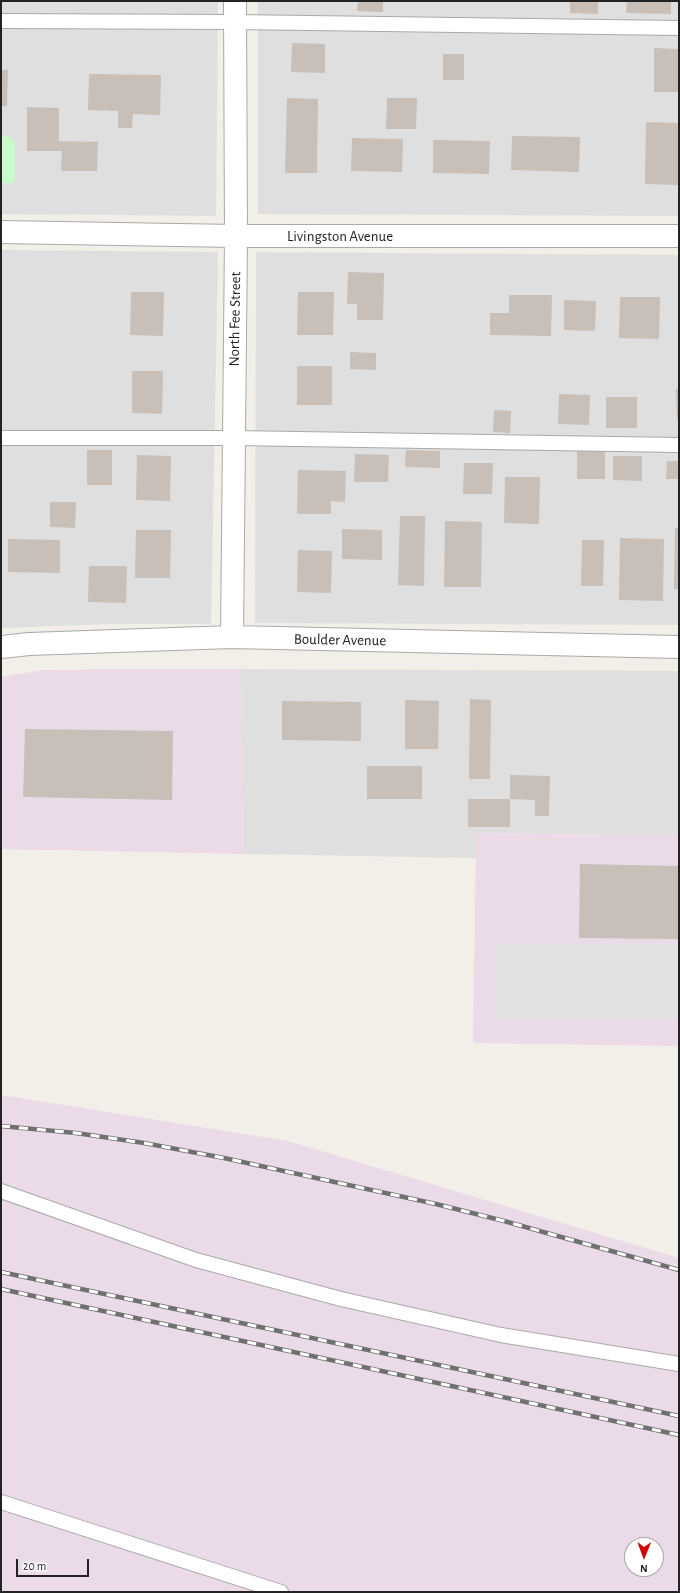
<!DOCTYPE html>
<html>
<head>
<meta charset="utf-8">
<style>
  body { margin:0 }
  #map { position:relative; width:680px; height:1593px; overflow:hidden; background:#f2efe9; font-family:"Alegreya Sans",sans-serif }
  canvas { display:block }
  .frame { position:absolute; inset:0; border:2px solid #222; pointer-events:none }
  .north { position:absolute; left:624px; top:1537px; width:40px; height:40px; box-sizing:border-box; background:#fff; border:1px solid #a7a7a7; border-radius:50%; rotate:181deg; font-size:11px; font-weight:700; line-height:16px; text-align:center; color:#222 }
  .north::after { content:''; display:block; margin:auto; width:14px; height:18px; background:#d40000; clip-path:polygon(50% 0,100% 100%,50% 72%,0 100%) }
  .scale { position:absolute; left:16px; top:1559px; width:73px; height:18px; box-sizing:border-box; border:2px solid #222; border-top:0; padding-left:5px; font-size:12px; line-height:14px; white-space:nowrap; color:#222; -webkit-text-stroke:3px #fff; paint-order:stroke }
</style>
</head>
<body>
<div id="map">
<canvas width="680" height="1593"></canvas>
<div class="frame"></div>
<div class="north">N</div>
<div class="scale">20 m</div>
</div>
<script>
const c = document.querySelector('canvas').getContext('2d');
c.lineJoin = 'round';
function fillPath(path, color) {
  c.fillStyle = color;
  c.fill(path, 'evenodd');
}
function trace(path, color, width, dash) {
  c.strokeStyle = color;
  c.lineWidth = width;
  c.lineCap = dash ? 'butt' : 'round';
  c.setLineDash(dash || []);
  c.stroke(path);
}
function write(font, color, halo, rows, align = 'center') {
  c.font = font + ' "Alegreya Sans",sans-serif';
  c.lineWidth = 3;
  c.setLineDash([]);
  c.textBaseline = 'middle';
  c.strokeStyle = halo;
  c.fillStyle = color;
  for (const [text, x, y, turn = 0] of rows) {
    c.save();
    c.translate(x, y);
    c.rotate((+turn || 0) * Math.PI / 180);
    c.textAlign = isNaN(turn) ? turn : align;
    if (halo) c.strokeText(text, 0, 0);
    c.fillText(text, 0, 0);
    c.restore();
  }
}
fillPath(new Path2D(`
  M 1,1 L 218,1 L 216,216 L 1,214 Z
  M 258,1 L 679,1 L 679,216 L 258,214 Z
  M 1,250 L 218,252 L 211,624 L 109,624 L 1,628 Z
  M 256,252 L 679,255 L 679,625 L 255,623 Z
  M 241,669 L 679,671 L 679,836 L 477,833 L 476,858 L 244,854 Z`), '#e0dfdf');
fillPath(new Path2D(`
  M 117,669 L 241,669 L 244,854 L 1,849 L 1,677 L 43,670 Z
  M 476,833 L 679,836 L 679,1046 L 473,1043 Z
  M 1,1095 L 288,1141 L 679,1258 L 679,1592 L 1,1592 ZM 632,1545 L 656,1545 L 656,1569 L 632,1569 Z`), '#ebdbe8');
fillPath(new Path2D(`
  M 1,136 L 9,136 L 15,142 L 15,183 L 1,183 Z`), '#c8facc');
fillPath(new Path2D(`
  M 497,944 L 679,944 L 679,1020 L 497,1020 Z`), '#e2e2e2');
fillPath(new Path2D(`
  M 358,1 L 383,1 L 383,12 L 357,11 Z
  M 570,1 L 598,1 L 598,14 L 570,13 Z
  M 627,1 L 671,1 L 671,14 L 626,13 Z
  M 292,43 L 325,44 L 325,73 L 291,72 Z
  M 654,48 L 679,49 L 679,92 L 654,92 Z
  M 443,54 L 464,54 L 464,80 L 443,80 Z
  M 1,70 L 8,70 L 7,106 L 1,106 Z
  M 89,74 L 161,75 L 160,115 L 133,114 L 132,128 L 118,128 L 118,111 L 88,110 Z
  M 287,98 L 318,99 L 317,173 L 285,173 Z
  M 387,98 L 417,98 L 416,129 L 386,129 Z
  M 27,107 L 59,108 L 59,141 L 98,142 L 97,171 L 61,171 L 62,151 L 27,151 Z
  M 646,122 L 679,123 L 678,185 L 645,184 Z
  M 512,136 L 580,137 L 579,172 L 511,170 Z
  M 352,138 L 403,139 L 402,172 L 351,171 Z
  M 433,140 L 490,141 L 489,174 L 433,173 Z
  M 348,272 L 384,273 L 383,320 L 357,320 L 357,304 L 347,304 Z
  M 131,292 L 164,292 L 163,336 L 130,335 Z
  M 298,292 L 334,292 L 333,335 L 297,335 Z
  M 509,295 L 552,295 L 551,336 L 490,335 L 490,313 L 509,313 Z
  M 620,297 L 660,297 L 659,339 L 619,338 Z
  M 564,300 L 596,301 L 595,331 L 564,330 Z
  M 350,352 L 376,353 L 376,370 L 350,369 Z
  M 297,366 L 332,366 L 332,405 L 297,405 Z
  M 132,371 L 163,371 L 162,414 L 132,413 Z
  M 676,389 L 679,389 L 679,420 L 677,420 Z
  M 559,394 L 590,395 L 589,425 L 558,424 Z
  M 606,397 L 637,397 L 637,428 L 606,428 Z
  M 494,410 L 511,411 L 510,433 L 493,432 Z
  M 577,448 L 605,448 L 605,479 L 577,479 Z
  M 87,450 L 112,450 L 112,485 L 87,485 Z
  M 406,450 L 440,451 L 440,468 L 405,467 Z
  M 355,454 L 389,455 L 388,482 L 354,482 Z
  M 137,455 L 171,456 L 170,501 L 136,500 Z
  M 613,456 L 642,456 L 642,481 L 613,480 Z
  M 667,461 L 679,461 L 679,479 L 666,479 Z
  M 464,463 L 493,463 L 492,494 L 463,494 Z
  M 298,470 L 346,471 L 345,502 L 331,501 L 331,514 L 297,514 Z
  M 505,477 L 540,477 L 539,524 L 504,523 Z
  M 50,502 L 76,502 L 75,528 L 50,527 Z
  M 400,516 L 425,516 L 424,586 L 398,585 Z
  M 445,521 L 482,522 L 481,587 L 444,587 Z
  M 675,528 L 679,528 L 679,589 L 674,589 Z
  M 342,529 L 382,530 L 382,560 L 342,559 Z
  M 136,530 L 171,530 L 170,578 L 135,578 Z
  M 620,538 L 664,539 L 663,601 L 619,600 Z
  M 8,539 L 60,540 L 60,573 L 8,572 Z
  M 582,540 L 604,540 L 603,586 L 581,586 Z
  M 298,550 L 332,551 L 331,593 L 297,592 Z
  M 89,566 L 127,566 L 126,603 L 88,602 Z
  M 470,699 L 491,700 L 490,779 L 469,779 Z
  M 405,700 L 439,701 L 438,749 L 405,749 Z
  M 282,701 L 361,702 L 361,741 L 282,740 Z
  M 25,729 L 173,731 L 172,800 L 23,797 Z
  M 367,766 L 422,766 L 422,799 L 367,799 Z
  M 510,775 L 550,776 L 549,816 L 535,816 L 535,800 L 510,799 Z
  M 468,799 L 510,799 L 510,827 L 468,827 Z
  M 580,864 L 679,866 L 679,939 L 579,938 Z`), '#c7bfb8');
const service = new Path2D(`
  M 1,21 L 235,22 L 679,28
  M 1,438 L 234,438 L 679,445
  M 1,1191 L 196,1260 L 341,1299 L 501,1335 L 679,1364
  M 1,1502 L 281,1592`);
const minor = new Path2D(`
  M 1,232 L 236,236 L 679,236
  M 232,637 L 236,236 L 235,1
  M 1,647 L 29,644 L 232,637 L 679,647`);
trace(service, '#a9a9a9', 16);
trace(minor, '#a9a9a9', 24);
trace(service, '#fff', 14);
trace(minor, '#fff', 22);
const rail = new Path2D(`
  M 1,1126 L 76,1133 L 144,1143 L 224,1158 L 436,1204 L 504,1221 L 679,1270
  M 1,1272 L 679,1416
  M 1,1289 L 679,1435`);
trace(rail, '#707070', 4.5);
trace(rail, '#fff', 3, [9]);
write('15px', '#222', '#fff', [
  ["Livingston Avenue",340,236],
  ["North Fee Street",235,319,-89],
  ["Boulder Avenue",340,640,1]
]);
</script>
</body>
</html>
